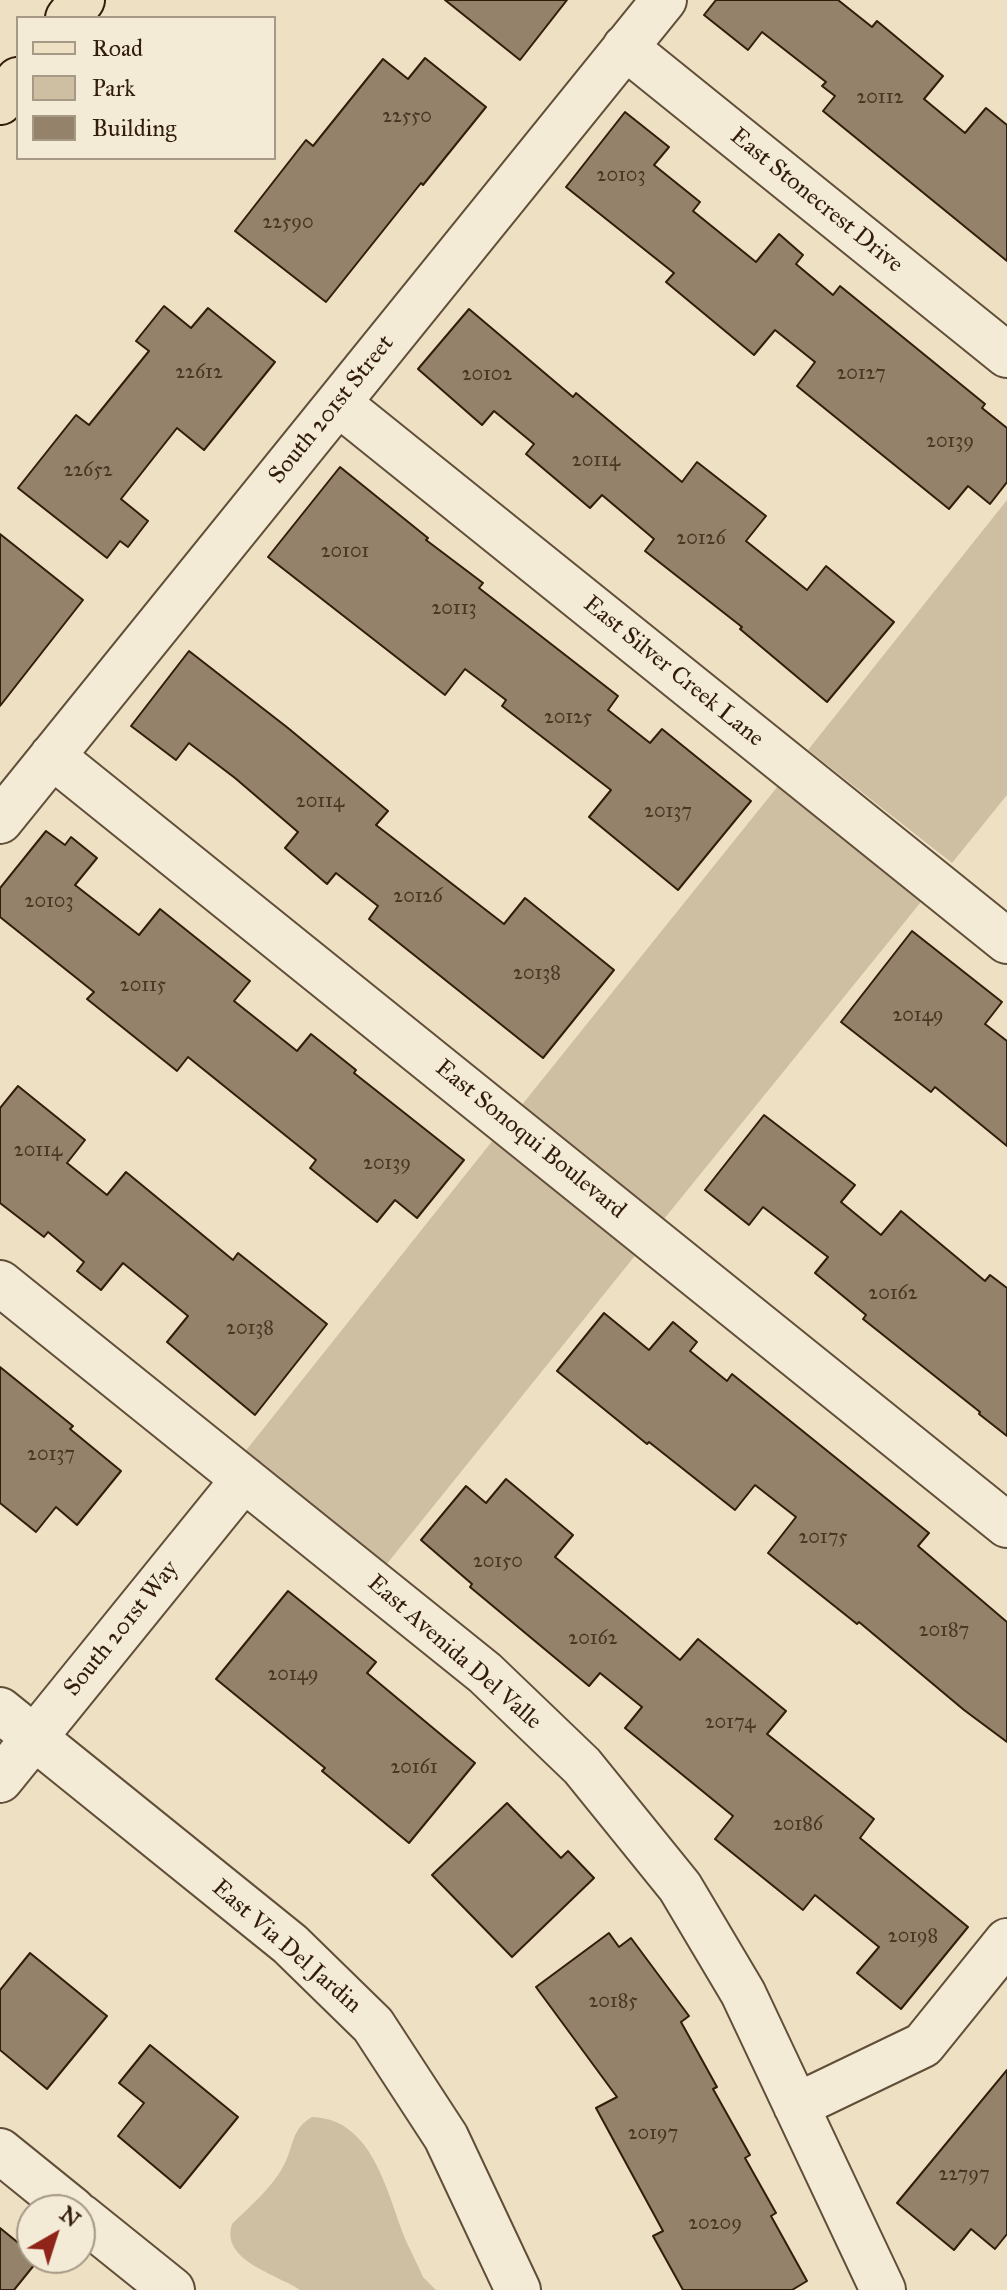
<!DOCTYPE html>
<html>
<head>
<meta charset="utf-8">
<style>
  body { margin:0 }
  #map { position:relative; width:1007px; height:2290px; overflow:hidden; background:#eee0c2; font-family:"IM FELL Great Primer",serif }
  canvas { display:block }
  .legend { position:absolute; left:16px; top:16px; width:260px; height:144px; box-sizing:border-box; background:#f4ebd7; border:2px solid #a69985; margin:0; padding:10px 14px; list-style:none; font-size:24px; color:#321d0b }
  .legend li { display:flex; align-items:center; gap:16px; height:40px }
  .legend b { width:40px; border:2px solid #a69985 }
  .north { position:absolute; left:16px; top:2194px; width:80px; height:80px; box-sizing:border-box; background:#f4ebd7; border:2px solid #a69985; border-radius:50%; rotate:39deg; font-size:22px; font-weight:700; line-height:32px; text-align:center; color:#321d0b }
  .north::after { content:''; display:block; margin:auto; width:28px; height:36px; background:#8f2418; clip-path:polygon(50% 0,100% 100%,50% 72%,0 100%) }
</style>
</head>
<body>
<div id="map">
<canvas width="1007" height="2290"></canvas>
<ul class="legend">
<li><b style="height:10px;background:#eee0c2"></b>Road</li>
<li><b style="height:22px;background:#cebfa3"></b>Park</li>
<li><b style="height:22px;background:#94826a"></b>Building</li>
</ul>
<div class="north">N</div>
</div>
<script>
const c = document.querySelector('canvas').getContext('2d');
c.lineJoin = 'round';
function fillPath(path, color) {
  c.fillStyle = color;
  c.fill(path, 'evenodd');
}
function trace(path, color, width, dash) {
  c.strokeStyle = color;
  c.lineWidth = width;
  c.lineCap = dash ? 'butt' : 'round';
  c.setLineDash(dash || []);
  c.stroke(path);
}
function write(font, color, halo, rows, align = 'center') {
  c.font = font + ' "IM FELL Great Primer",serif';
  c.lineWidth = 6;
  c.setLineDash([]);
  c.textBaseline = 'middle';
  c.strokeStyle = halo;
  c.fillStyle = color;
  for (const [text, x, y, turn = 0] of rows) {
    c.save();
    c.translate(x, y);
    c.rotate((+turn || 0) * Math.PI / 180);
    c.textAlign = isNaN(turn) ? turn : align;
    if (halo) c.strokeText(text, 0, 0);
    c.fillText(text, 0, 0);
    c.restore();
  }
}
fillPath(new Path2D(`
  M 1007,500 L 1007,795 L 952,863 L 808,750 Z
  M 782,781 L 925,897 L 664,1219 L 521,1106 Z
  M 497,1135 L 638,1252 L 386,1565 L 244,1453 Z
  M 312,2117 C 375,2119 387,2196 407,2243 C 412,2254 418,2265 423,2277 L 436,2290 L 300,2290 C 277,2274 220,2261 232,2224 C 250,2206 272,2188 284,2165 C 294,2146 291,2129 312,2117 Z`), '#cebfa3');
const building = new Path2D(`
  M 445,0 L 567,0 L 520,60 Z
  M 716,0 L 838,0 L 872,27 L 877,21 L 943,76 L 924,99 L 965,133 L 986,108 L 1007,125 L 1007,261 L 823,111 L 835,96 L 822,86 L 826,82 L 762,32 L 748,50 L 704,15 Z
  M 425,58 L 486,107 L 423,185 L 421,183 L 326,302 L 235,231 L 306,140 L 313,146 L 383,59 L 408,79 Z
  M 625,112 L 669,147 L 654,165 L 700,202 L 693,211 L 756,262 L 779,234 L 803,255 L 796,264 L 833,295 L 840,286 L 985,404 L 982,408 L 1007,428 L 1007,482 L 990,504 L 968,486 L 949,509 L 797,386 L 815,362 L 775,330 L 754,355 L 666,282 L 674,273 L 566,187 Z
  M 164,306 L 191,328 L 208,308 L 275,362 L 204,450 L 177,428 L 121,499 L 148,521 L 128,547 L 120,541 L 107,558 L 18,488 L 76,415 L 89,425 L 149,351 L 136,341 Z
  M 469,309 L 573,397 L 576,393 L 682,482 L 697,462 L 766,516 L 746,541 L 807,590 L 826,566 L 894,622 L 827,702 L 740,629 L 742,627 L 645,551 L 654,539 L 602,495 L 590,508 L 526,454 L 534,444 L 494,411 L 482,425 L 418,369 Z
  M 340,467 L 428,538 L 426,540 L 483,583 L 479,588 L 618,696 L 608,710 L 650,743 L 662,729 L 751,801 L 678,890 L 589,817 L 611,790 L 502,706 L 506,700 L 465,669 L 445,695 L 268,557 Z
  M 0,534 L 83,600 L 0,706 Z
  M 189,651 L 288,728 L 388,811 L 376,825 L 504,924 L 525,898 L 614,970 L 543,1058 L 369,919 L 378,906 L 336,873 L 327,884 L 285,848 L 298,832 L 235,778 L 189,743 L 176,760 L 131,726 Z
  M 46,831 L 65,845 L 71,837 L 97,858 L 75,885 L 139,935 L 160,909 L 250,981 L 234,1001 L 297,1051 L 311,1034 L 356,1070 L 354,1073 L 464,1160 L 417,1218 L 395,1200 L 377,1222 L 310,1168 L 316,1160 L 188,1057 L 177,1071 L 87,999 L 94,992 L 0,917 L 0,888 Z
  M 912,931 L 1002,1002 L 985,1024 L 1007,1041 L 1007,1146 L 935,1087 L 931,1092 L 841,1022 Z
  M 18,1086 L 85,1140 L 67,1163 L 107,1195 L 126,1172 L 233,1260 L 238,1253 L 327,1324 L 255,1415 L 167,1342 L 188,1316 L 123,1263 L 101,1290 L 77,1271 L 84,1262 L 48,1232 L 44,1237 L 0,1203 L 0,1108 Z
  M 764,1115 L 855,1185 L 841,1202 L 881,1235 L 901,1211 L 985,1281 L 990,1275 L 1007,1288 L 1007,1436 L 979,1414 L 980,1412 L 863,1319 L 866,1315 L 815,1273 L 828,1257 L 763,1207 L 749,1225 L 705,1190 Z
  M 604,1313 L 649,1350 L 673,1322 L 697,1342 L 690,1351 L 727,1381 L 732,1374 L 929,1533 L 918,1546 L 1007,1622 L 1007,1742 L 964,1710 L 859,1622 L 857,1624 L 768,1553 L 796,1517 L 755,1485 L 735,1510 L 649,1442 L 647,1444 L 557,1371 Z
  M 0,1367 L 73,1426 L 70,1429 L 121,1471 L 77,1525 L 56,1507 L 36,1532 L 0,1503 Z
  M 506,1479 L 573,1535 L 555,1557 L 680,1660 L 698,1639 L 786,1711 L 767,1734 L 874,1819 L 860,1838 L 968,1927 L 901,2009 L 857,1973 L 879,1947 L 815,1895 L 803,1910 L 715,1839 L 733,1816 L 625,1728 L 642,1707 L 600,1673 L 589,1686 L 470,1587 L 472,1584 L 421,1540 L 466,1486 L 486,1503 Z
  M 288,1591 L 376,1662 L 367,1673 L 475,1763 L 409,1843 L 322,1771 L 325,1768 L 216,1679 Z
  M 507,1803 L 561,1858 L 568,1851 L 594,1878 L 512,1957 L 432,1875 Z
  M 609,1933 L 619,1947 L 631,1938 L 689,2016 L 681,2022 L 717,2087 L 713,2089 L 750,2155 L 745,2158 L 776,2213 L 771,2216 L 807,2281 L 792,2290 L 683,2290 L 653,2236 L 663,2231 L 596,2108 L 617,2097 L 536,1987 Z
  M 30,1953 L 107,2016 L 47,2089 L 0,2050 L 0,1990 Z
  M 150,2045 L 238,2117 L 180,2188 L 118,2136 L 144,2103 L 119,2083 Z
  M 1007,2070 L 1007,2234 L 995,2249 L 971,2229 L 954,2250 L 897,2203 Z
  M 0,2228 L 32,2254 L 32,2258 L 39,2259 L 14,2290 L 0,2290 Z`);
fillPath(building, '#94826a');
trace(building, '#321d0b', 2);
const minor = new Path2D(`
  M 625,47 L 1007,355
  M 338,403 L 1007,941
  M 52,756 L 1007,1525
  M 0,821 L 664,0
  M 0,1283 L 485,1673 L 582,1766 L 680,1887 L 743,1993 L 883,2290
  M 0,1710 L 290,1944 L 373,2025 L 446,2137 L 518,2290
  M 0,1780 L 244,1479
  M 796,2106 L 923,2045 L 1007,1941
  M 0,2151 L 73,2210
  M 80,2216 L 172,2290`);
const major = new Path2D(`
  M 68,18 L 82,0
  M 0,102 L 18,80`);
trace(minor, '#614e39', 48);
trace(major, '#321d0b', 48);
trace(minor, '#f4ebd7', 44);
trace(major, '#eee0c2', 44);
write('20px', '#4a3623', null, [
  ["20112",880,98],
  ["22550",407,117],
  ["20103",621,176],
  ["22590",288,223],
  ["22612",199,373],
  ["20127",861,374],
  ["20102",487,375],
  ["20139",950,442],
  ["20114",596,461],
  ["22652",88,471],
  ["20126",701,539],
  ["20101",345,552],
  ["20113",454,609],
  ["20125",568,718],
  ["20114",320,802],
  ["20137",668,812],
  ["20126",418,897],
  ["20103",49,902],
  ["20138",537,974],
  ["20115",143,986],
  ["20149",918,1016],
  ["20114",38,1151],
  ["20139",387,1164],
  ["20162",893,1294],
  ["20138",250,1329],
  ["20137",51,1455],
  ["20175",823,1538],
  ["20150",498,1562],
  ["20187",944,1631],
  ["20162",593,1639],
  ["20149",293,1675],
  ["20174",730,1723],
  ["20161",414,1768],
  ["20186",798,1825],
  ["20198",913,1937],
  ["20185",613,2002],
  ["20197",653,2134],
  ["22797",964,2175],
  ["20209",715,2224]
]);
write('24px', '#321d0b', '#f4ebd7', [
  ["East Stonecrest Drive",816,201,39],
  ["South 201st Street",332,410,-51],
  ["East Silver Creek Lane",673,672,39],
  ["East Sonoqui Boulevard",530,1140,39],
  ["South 201st Way",122,1629,-51],
  ["East Avenida Del Valle",454,1653,41],
  ["East Via Del Jardin",286,1947,41]
]);
</script>
</body>
</html>
